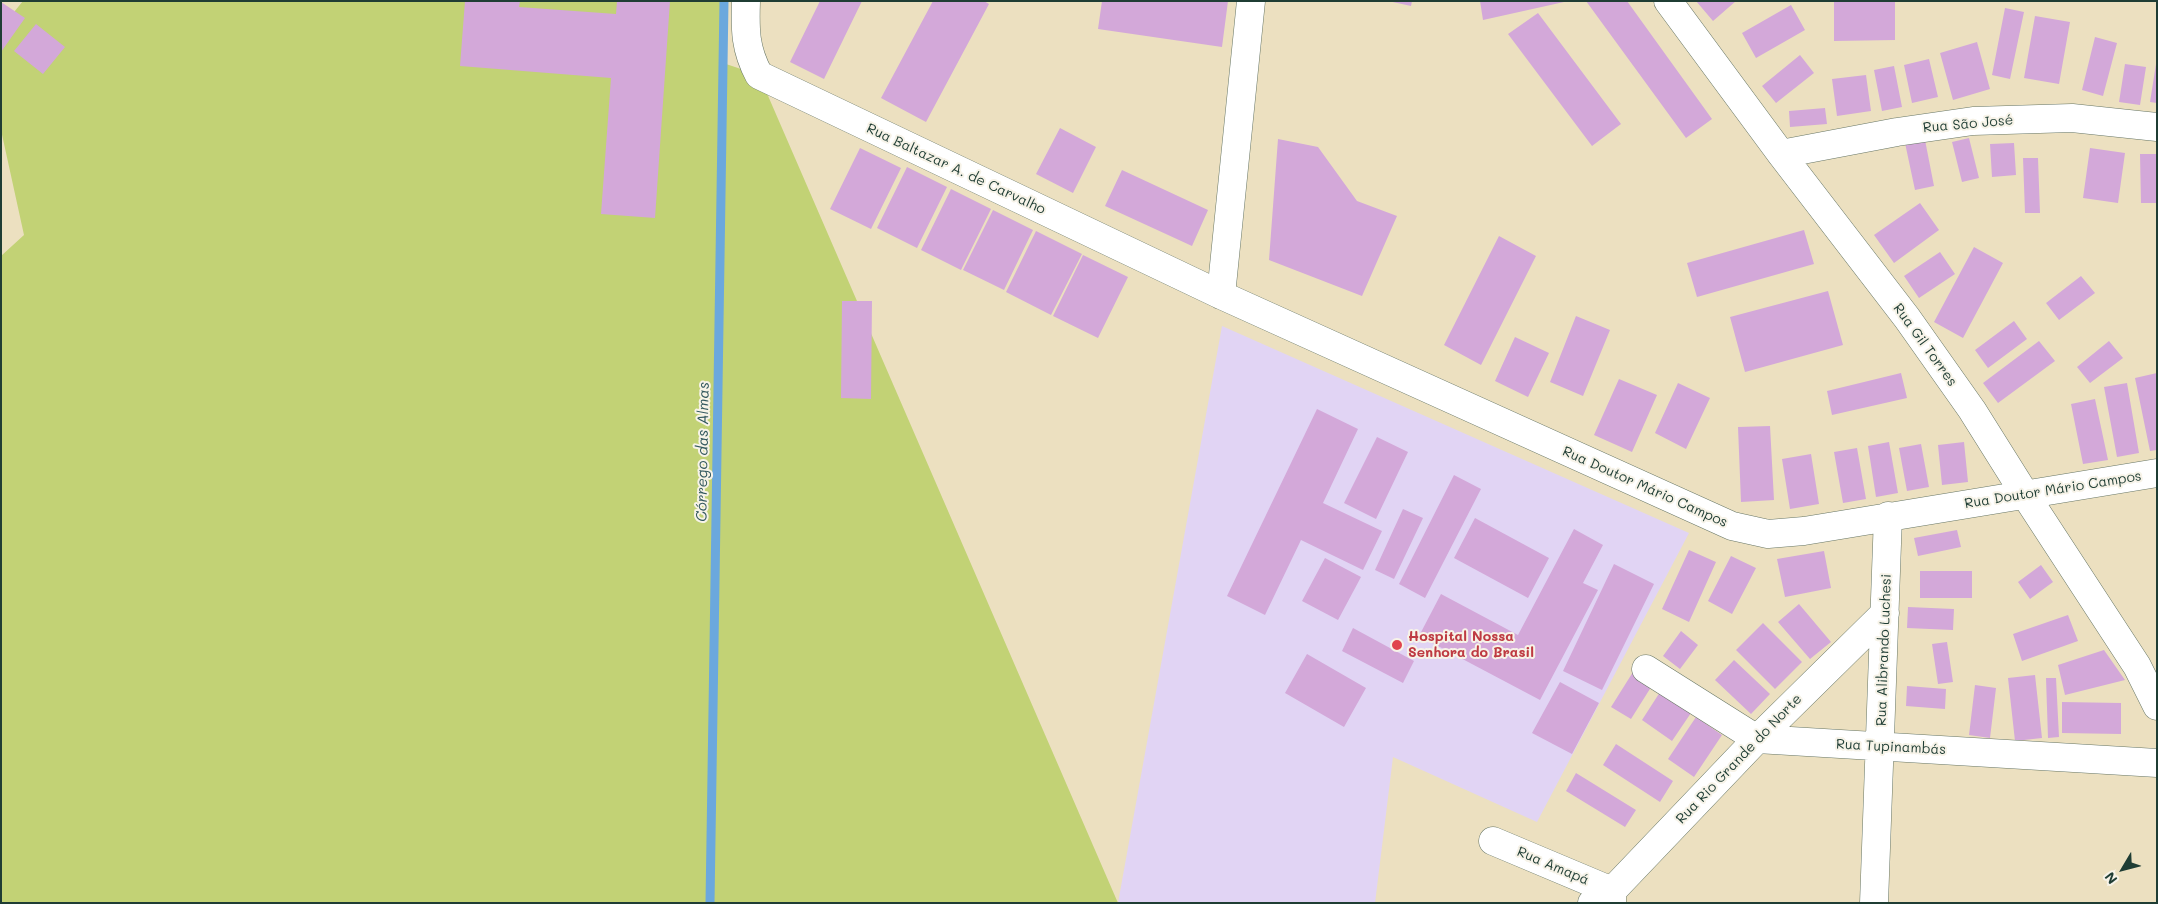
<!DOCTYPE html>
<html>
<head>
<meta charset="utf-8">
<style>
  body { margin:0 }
  #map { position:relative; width:2158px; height:904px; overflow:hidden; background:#ece0c0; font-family:Mali,sans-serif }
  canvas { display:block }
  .frame { position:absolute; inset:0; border:2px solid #1f3d34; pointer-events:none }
  .north { position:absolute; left:2098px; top:844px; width:50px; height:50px; -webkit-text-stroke:4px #f7f3e8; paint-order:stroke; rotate:233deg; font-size:14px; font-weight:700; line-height:20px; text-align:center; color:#1f3d34 }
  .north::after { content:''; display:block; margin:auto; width:18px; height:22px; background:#1f3d34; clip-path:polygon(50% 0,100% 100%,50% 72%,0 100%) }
</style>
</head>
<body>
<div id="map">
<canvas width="2158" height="904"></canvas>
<div class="frame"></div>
<div class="north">N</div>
</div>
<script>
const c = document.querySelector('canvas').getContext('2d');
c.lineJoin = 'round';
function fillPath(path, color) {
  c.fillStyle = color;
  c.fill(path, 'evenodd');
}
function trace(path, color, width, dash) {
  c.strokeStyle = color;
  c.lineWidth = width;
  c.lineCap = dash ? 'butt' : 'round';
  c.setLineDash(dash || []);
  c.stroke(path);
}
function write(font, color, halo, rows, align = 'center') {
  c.font = font + ' Mali,sans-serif';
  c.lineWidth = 4;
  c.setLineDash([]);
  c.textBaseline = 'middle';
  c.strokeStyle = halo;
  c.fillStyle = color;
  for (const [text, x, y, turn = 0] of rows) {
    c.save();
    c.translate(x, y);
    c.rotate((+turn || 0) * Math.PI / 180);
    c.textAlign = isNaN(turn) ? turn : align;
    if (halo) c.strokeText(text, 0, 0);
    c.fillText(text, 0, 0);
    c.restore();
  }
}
fillPath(new Path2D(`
  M 1222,326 L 1689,533 L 1537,822 L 1393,757 L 1375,903 L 1118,903 Z`), '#e1d4f4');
fillPath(new Path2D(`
  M 23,1 L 724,1 L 723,63 L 759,75 L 1118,903 L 1,903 L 1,256 L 24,235 L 1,130 L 1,28 Z`), '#c2d275');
trace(new Path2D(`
  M 710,903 L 724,1`), '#6ba8dd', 9);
fillPath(new Path2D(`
  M 465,1 L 520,1 L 519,7 L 616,14 L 617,1 L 670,1 L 655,218 L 601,214 L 611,78 L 460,66 Z
  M 820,1 L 862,1 L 824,79 L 790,62 Z
  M 933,1 L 984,1 L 989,4 L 926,122 L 881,98 Z
  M 1102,1 L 1228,1 L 1222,47 L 1098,29 Z
  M 1388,1 L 1412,1 L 1411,6 Z
  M 1480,1 L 1564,1 L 1564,2 L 1483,20 Z
  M 1586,1 L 1627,1 L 1712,119 L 1686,138 Z
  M 1696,1 L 1736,1 L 1713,21 Z
  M 1834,1 L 1895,1 L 1895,40 L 1834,41 Z
  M 1,2 L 25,18 L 1,52 Z
  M 1791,5 L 1805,30 L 1756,58 L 1742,33 Z
  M 2005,8 L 2024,12 L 2010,79 L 1992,75 Z
  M 1538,13 L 1621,124 L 1592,146 L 1508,34 Z
  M 2035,16 L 2070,22 L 2059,84 L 2024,78 Z
  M 36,24 L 65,47 L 43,74 L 14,51 Z
  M 2095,37 L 2117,43 L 2103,96 L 2082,90 Z
  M 1977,42 L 1990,89 L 1953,100 L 1940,53 Z
  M 1800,55 L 1814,73 L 1776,103 L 1762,86 Z
  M 1929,59 L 1938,97 L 1912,103 L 1904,65 Z
  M 2125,64 L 2146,67 L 2140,105 L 2119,102 Z
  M 2156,64 L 2157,64 L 2157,103 L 2150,102 Z
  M 1894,66 L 1902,107 L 1882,111 L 1874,70 Z
  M 1866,75 L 1871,111 L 1837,116 L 1832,79 Z
  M 1825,108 L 1827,124 L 1790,127 L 1789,111 Z
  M 1060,128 L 1096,147 L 1073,193 L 1036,174 Z
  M 1969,138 L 1979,178 L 1962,182 L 1952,142 Z
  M 1278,139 L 1318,147 L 1357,201 L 1397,216 L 1362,296 L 1269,260 Z
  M 1925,140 L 1934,186 L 1915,190 L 1905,143 Z
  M 2014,143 L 2016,175 L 1992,177 L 1990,144 Z
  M 860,148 L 901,168 L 871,229 L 830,209 Z
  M 2090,148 L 2125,153 L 2118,203 L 2083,198 Z
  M 2140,154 L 2157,154 L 2157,203 L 2141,203 Z
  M 2023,158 L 2038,158 L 2040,213 L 2025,213 Z
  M 907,167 L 947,187 L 917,248 L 877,228 Z
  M 1122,170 L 1208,210 L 1192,246 L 1105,206 Z
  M 951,189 L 991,209 L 961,270 L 921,250 Z
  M 1920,203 L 1939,230 L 1894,263 L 1874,235 Z
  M 993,210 L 1033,230 L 1004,290 L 963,270 Z
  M 1804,230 L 1814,264 L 1697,297 L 1687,263 Z
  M 1036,231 L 1082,254 L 1051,315 L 1006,292 Z
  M 1499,236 L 1536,256 L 1481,365 L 1444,345 Z
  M 1974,247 L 2003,263 L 1963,338 L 1934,322 Z
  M 1940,252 L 1955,274 L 1919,298 L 1904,276 Z
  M 1083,255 L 1128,277 L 1098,338 L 1053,316 Z
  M 2081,276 L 2095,293 L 2059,320 L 2046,303 Z
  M 1828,291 L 1843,345 L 1745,372 L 1730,317 Z
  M 842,301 L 872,301 L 871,399 L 841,398 Z
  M 1576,316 L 1610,330 L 1583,396 L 1550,382 Z
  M 2014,321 L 2027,339 L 1988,368 L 1975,350 Z
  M 1515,337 L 1549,353 L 1528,397 L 1495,381 Z
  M 2039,341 L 2055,361 L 1998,403 L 1983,383 Z
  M 2109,341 L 2123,358 L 2090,383 L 2077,367 Z
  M 1901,373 L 1907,398 L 1832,415 L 1827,391 Z
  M 2157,373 L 2157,450 L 2150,451 L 2135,378 Z
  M 1619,379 L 1657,395 L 1632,452 L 1594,435 Z
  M 1678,383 L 1710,398 L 1686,449 L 1655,433 Z
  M 2127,383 L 2139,453 L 2117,457 L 2104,387 Z
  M 2095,399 L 2108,460 L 2083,464 L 2071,404 Z
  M 1317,409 L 1358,429 L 1323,503 L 1382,531 L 1363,570 L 1301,540 L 1265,615 L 1227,596 Z
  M 1770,426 L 1774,500 L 1741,502 L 1738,427 Z
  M 1377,437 L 1408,452 L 1376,519 L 1344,503 Z
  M 1889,442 L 1898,493 L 1876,497 L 1868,446 Z
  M 1964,442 L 1968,482 L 1942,485 L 1938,445 Z
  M 1921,444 L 1929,487 L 1907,491 L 1899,448 Z
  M 1857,448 L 1866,499 L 1843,503 L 1834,452 Z
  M 1811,454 L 1819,504 L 1790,509 L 1782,459 Z
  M 1454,475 L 1481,489 L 1425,598 L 1399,584 Z
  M 1403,509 L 1423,518 L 1394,579 L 1375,570 Z
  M 1475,518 L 1549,558 L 1528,598 L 1454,558 Z
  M 1574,529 L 1603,545 L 1583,583 L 1598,590 L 1540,700 L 1419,636 L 1441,594 L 1518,635 Z
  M 1957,530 L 1961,547 L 1918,556 L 1914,538 Z
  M 1689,550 L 1716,562 L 1689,622 L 1662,609 Z
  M 1824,551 L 1831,588 L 1785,597 L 1777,559 Z
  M 1731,556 L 1756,568 L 1732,614 L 1708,601 Z
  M 1325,558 L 1361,577 L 1338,620 L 1302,601 Z
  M 1614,564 L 1654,584 L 1602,690 L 1563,671 Z
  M 2041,565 L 2053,582 L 2030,599 L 2018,582 Z
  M 1920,571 L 1972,571 L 1972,598 L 1920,598 Z
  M 1799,604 L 1831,642 L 1810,659 L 1778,622 Z
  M 1908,607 L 1954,609 L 1953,630 L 1907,628 Z
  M 2068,615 L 2078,641 L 2022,661 L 2013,634 Z
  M 1763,623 L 1802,662 L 1775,689 L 1736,650 Z
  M 1353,628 L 1414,661 L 1403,683 L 1342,651 Z
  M 1681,631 L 1698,645 L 1680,669 L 1663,656 Z
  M 1947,642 L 1953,682 L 1938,684 L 1932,644 Z
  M 2104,650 L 2125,680 L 2065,695 L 2058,665 Z
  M 1307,654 L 1366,688 L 1344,727 L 1285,693 Z
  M 1734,660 L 1770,694 L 1751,714 L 1715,680 Z
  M 1633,672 L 1653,684 L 1631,719 L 1611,707 Z
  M 2035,675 L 2042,738 L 2015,741 L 2008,678 Z
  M 2046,678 L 2056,678 L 2059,737 L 2048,738 Z
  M 1560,682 L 1599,703 L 1572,754 L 1532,733 Z
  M 1975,685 L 1996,688 L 1990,738 L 1969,735 Z
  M 1907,686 L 1946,689 L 1945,709 L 1906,706 Z
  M 1662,689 L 1693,710 L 1672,741 L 1642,720 Z
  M 2062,702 L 2121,703 L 2121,734 L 2062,733 Z
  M 1696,717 L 1722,735 L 1694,777 L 1668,759 Z
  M 1616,744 L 1673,781 L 1660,802 L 1603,765 Z
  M 1576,773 L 1636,810 L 1625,827 L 1566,791 Z`), '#d3a8d9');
const minor = new Path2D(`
  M 746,1 C 745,30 745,49 759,75 L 1221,295 L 1732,526 L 1768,534 L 1804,531 L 2157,473
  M 1668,1 L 1781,154 L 1907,318 L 1972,410 L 2026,496 L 2137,666 L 2157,706
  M 1781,154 L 1897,132 L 1973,121 L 2072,118 L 2157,127
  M 1221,295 L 1251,1
  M 1646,669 L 1757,739 L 2157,763
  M 1493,841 L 1612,891 L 1612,903
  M 1592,903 L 1612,891 L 1757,739 L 1885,613
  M 1874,903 L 1888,516`);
trace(minor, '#677665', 29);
trace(minor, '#fff', 28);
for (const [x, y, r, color] of [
  [1397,645,6,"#e0444e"]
]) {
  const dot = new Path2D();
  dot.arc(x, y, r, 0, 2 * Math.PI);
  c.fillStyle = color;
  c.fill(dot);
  trace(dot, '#f7f3e8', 2);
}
write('14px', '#1f3d34', '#f7f3e8', [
  ["Rua São José",1968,124,-5],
  ["Rua Baltazar A. de Carvalho",956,169,25],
  ["Rua Gil Torres",1925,345,54],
  ["Rua Doutor Mário Campos",1645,487,24],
  ["Rua Doutor Mário Campos",2053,490,-9],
  ["Rua Alibrando Luchesi",1884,650,-88],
  ["Rua Tupinambás",1891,747,3],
  ["Rua Rio Grande do Norte",1739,759,-46],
  ["Rua Amapá",1553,866,23]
]);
write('bold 14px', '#be3a42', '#f7f3e8', [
  ["Hospital Nossa",1408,637],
  ["Senhora do Brasil",1408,653]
], 'left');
write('italic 15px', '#32585e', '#f7f3e8', [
  ["Córrego das Almas",703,452,-89]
]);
</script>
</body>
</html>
